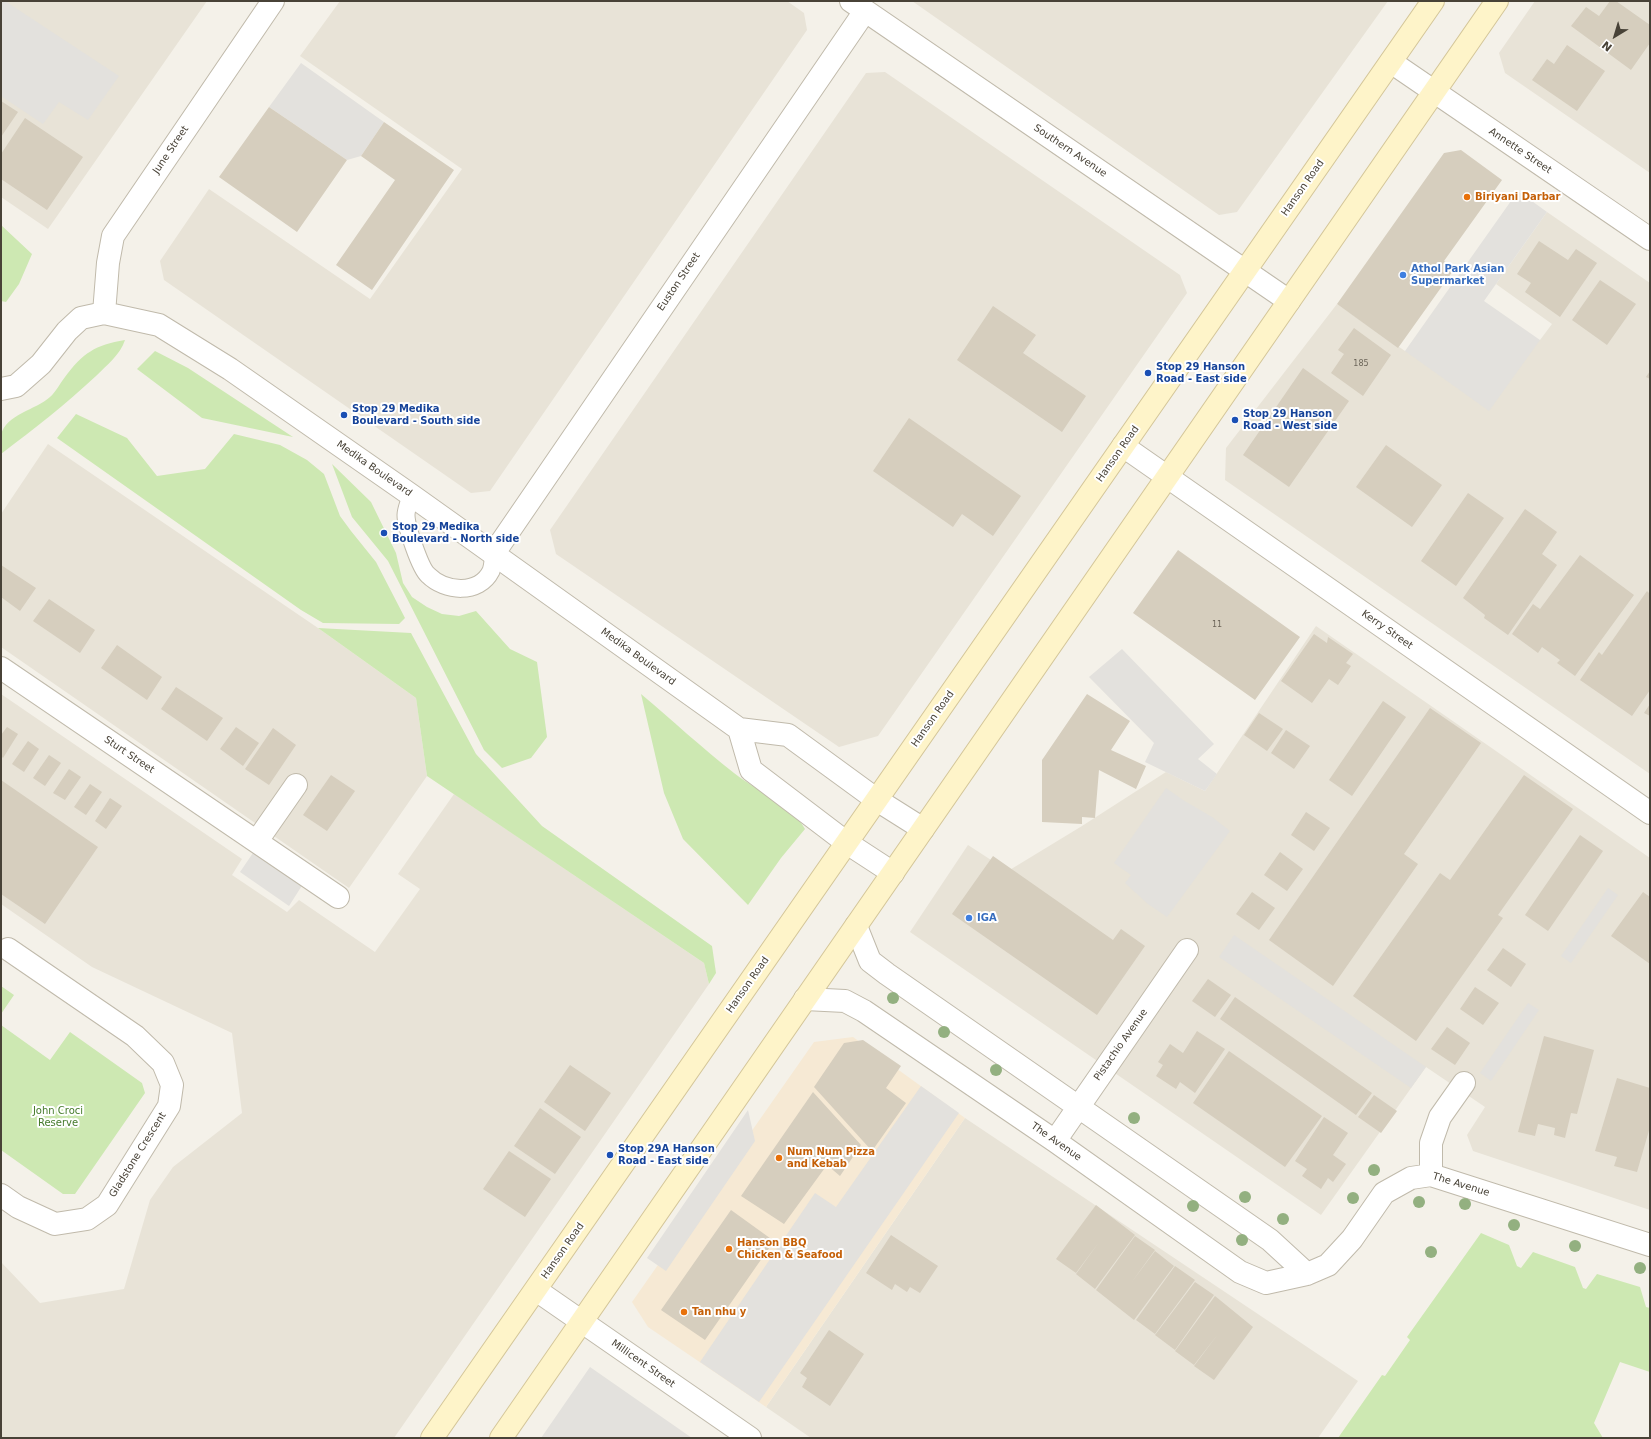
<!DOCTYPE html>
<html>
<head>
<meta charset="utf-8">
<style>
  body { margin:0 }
  #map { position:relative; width:1651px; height:1439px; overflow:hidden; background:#f4f1e9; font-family:"DejaVu Sans",sans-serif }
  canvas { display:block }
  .frame { position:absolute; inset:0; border:2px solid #484237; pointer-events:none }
  .north { position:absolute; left:1595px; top:16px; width:40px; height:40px; -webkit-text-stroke:3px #fff; paint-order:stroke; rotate:218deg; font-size:11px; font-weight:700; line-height:16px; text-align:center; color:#484237 }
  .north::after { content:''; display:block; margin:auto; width:14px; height:18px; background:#484237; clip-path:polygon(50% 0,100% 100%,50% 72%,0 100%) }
</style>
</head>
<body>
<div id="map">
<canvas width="1651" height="1439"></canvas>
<div class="frame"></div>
<div class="north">N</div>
</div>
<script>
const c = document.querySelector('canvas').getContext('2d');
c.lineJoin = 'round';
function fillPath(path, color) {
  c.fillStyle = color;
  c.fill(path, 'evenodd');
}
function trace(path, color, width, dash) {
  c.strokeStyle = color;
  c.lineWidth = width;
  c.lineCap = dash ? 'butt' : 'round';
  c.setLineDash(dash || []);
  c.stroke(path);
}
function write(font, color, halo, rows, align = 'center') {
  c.font = font + ' "DejaVu Sans",sans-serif';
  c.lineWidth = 4;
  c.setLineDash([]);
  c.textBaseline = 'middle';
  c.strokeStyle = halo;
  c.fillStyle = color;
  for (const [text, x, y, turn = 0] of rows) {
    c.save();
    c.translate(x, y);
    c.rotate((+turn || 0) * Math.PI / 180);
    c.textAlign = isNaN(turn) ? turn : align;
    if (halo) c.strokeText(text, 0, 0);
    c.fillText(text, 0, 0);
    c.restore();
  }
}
fillPath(new Path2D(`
  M 1,1 L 207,1 L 48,229 L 1,197 Z
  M 340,1 L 787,1 L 804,13 L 807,30 L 490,491 L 471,493 L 164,280 L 160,261 L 209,189 L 370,299 L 462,169 L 300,56 Z
  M 912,1 L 1388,1 L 1237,212 L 1219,215 Z
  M 1535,1 L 1650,1 L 1650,173 L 1505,73 L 1499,53 Z
  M 885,72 L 1180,275 L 1187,293 L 878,736 L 839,747 L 556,554 L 550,530 L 866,73 Z
  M 1547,212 L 1650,283 L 1650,774 L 1225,480 L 1226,448 L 1337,304 L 1405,351 L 1540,340 L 1552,324 L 1496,284 Z
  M 48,444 L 318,628 L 416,698 L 427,776 L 349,888 L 1,647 L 1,514 Z
  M 1316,626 L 1650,858 L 1650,1210 L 1473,1151 L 1467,1135 L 1485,1107 L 1426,1067 L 1321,1215 L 910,932 L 968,845 L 1008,871 L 1082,826 L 1166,772 L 1205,791 Z
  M 1,694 L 242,859 L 232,875 L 287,912 L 299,900 L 375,952 L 420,889 L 398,874 L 454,794 L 704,963 L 709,984 L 394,1438 L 1,1438 L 1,1262 L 40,1303 L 124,1289 L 150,1200 L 173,1167 L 242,1113 L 232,1033 L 92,967 L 1,904 Z
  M 965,1118 L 1358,1381 L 1318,1438 L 811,1438 L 766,1407 Z`), '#e8e3d7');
fillPath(new Path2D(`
  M 853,1037 L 965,1118 L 766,1407 L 648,1327 L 632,1302 L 814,1042 Z`), '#f6e9d4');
fillPath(new Path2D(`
  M 1,225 L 32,254 L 19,284 L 6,302 L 1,301 Z
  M 125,340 C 120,355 107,365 96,376 C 66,404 34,429 1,454 C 1,448 0,441 1,435 C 6,414 36,410 50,397 C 56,392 60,383 65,377 C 83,353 95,345 125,340 Z
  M 155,351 L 188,368 L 293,437 L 202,418 L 137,369 Z
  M 76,414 L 127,438 L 157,476 L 205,469 L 234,434 L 280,445 L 307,460 L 324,474 L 340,516 L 351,531 L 376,562 L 405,618 L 399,624 L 323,623 L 301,610 L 57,438 Z
  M 332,464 L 371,502 L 396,553 L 403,583 L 412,597 L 427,607 L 442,614 L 459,616 L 476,611 L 510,649 L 537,662 L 547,737 L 531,758 L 502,768 L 484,750 L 388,561 L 352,517 Z
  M 318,628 L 411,633 L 476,754 L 542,826 L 712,946 L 716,973 L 709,984 L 704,963 L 427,776 L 416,698 Z
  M 641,694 C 672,720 702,748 734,773 C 756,791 791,803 805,829 L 781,858 L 748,905 L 683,839 L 664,793 Z
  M 1,986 L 14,995 L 1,1014 Z
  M 1,1025 L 50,1060 L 70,1032 L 142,1083 L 145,1093 L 75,1194 L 63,1194 L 1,1150 Z
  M 1481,1233 L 1509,1245 L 1517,1266 L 1521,1268 L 1533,1252 L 1575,1267 L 1583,1288 L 1586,1289 L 1597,1274 L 1640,1287 L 1646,1307 L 1650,1308 L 1650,1372 L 1620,1362 L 1594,1423 L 1603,1438 L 1338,1438 L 1382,1375 L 1385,1376 L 1410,1340 L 1407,1337 Z`), '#cde8b2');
fillPath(new Path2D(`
  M 1,1 L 5,1 L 119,76 L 88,120 L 59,102 L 43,124 L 1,96 Z
  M 301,63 L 384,122 L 361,156 L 347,160 L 269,107 Z
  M 1518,191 L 1547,212 L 1484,301 L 1540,340 L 1489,411 L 1405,351 Z
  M 1122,649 L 1214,744 L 1198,759 L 1217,774 L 1205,791 L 1145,762 L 1154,743 L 1089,677 Z
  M 1166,788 L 1183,800 L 1212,817 L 1230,831 L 1167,917 L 1148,904 L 1125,883 L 1131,875 L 1114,863 Z
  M 255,850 L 303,884 L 289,906 L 240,872 Z
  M 1608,888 L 1618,895 L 1571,963 L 1561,956 Z
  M 1234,935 L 1426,1067 L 1411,1088 L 1219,957 Z
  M 1528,1003 L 1539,1010 L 1491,1081 L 1480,1073 Z
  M 921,1086 L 959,1113 L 759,1402 L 700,1362 L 815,1193 L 836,1207 Z
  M 748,1110 L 755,1141 L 666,1271 L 647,1258 Z
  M 590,1367 L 692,1438 L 541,1438 Z`), '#e3e1dd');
fillPath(new Path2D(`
  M 1610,1 L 1616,1 L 1650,25 L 1650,43 L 1631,70 L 1571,26 L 1586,7 L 1599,16 Z
  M 1567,45 L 1605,71 L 1577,111 L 1532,80 L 1547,59 L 1554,64 Z
  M 1,101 L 18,112 L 1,137 Z
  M 269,107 L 347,160 L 297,232 L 219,177 Z
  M 25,118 L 83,157 L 47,210 L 1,179 L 1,154 Z
  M 384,122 L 454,170 L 372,290 L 336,265 L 395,180 L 361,156 Z
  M 1461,150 L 1502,180 L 1444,261 L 1455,268 L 1398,348 L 1337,304 L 1444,153 Z
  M 1539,241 L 1568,260 L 1576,249 L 1597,263 L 1560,317 L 1525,292 L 1531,283 L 1517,274 Z
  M 1600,280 L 1636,304 L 1607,345 L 1572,320 Z
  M 993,306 L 1036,335 L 1023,353 L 1086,396 L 1062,432 L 957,360 Z
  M 1354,328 L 1391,355 L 1363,396 L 1331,373 L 1344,354 L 1338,350 Z
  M 1303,368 L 1349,401 L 1289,487 L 1243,455 Z
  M 1650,371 L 1650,379 L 1646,377 Z
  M 909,418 L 1021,496 L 993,536 L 962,514 L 953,527 L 873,471 Z
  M 1386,445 L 1442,485 L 1412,527 L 1356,487 Z
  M 1468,493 L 1504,518 L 1456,586 L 1421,561 Z
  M 1525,509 L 1557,532 L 1542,554 L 1557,565 L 1508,635 L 1484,618 L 1485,615 L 1463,598 Z
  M 1178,550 L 1300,637 L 1255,700 L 1133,613 Z
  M 1580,555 L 1634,595 L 1575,676 L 1557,663 L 1560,660 L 1542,647 L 1538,653 L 1512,634 L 1533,604 L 1540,609 Z
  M 1,565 L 36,588 L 20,611 L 1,597 Z
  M 1647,591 L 1650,594 L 1650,690 L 1632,716 L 1580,680 L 1599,652 L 1602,655 Z
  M 49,599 L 95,630 L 80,653 L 33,621 Z
  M 1314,634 L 1327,643 L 1328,637 L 1353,654 L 1346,663 L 1351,666 L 1338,685 L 1329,679 L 1312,703 L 1281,681 Z
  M 117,645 L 162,677 L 147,700 L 101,668 Z
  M 176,687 L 223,718 L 207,741 L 161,709 Z
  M 1087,694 L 1130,721 L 1111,750 L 1146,766 L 1136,789 L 1099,770 L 1095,818 L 1082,817 L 1082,824 L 1042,822 L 1042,760 Z
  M 1383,701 L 1406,717 L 1352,796 L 1329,780 Z
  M 1650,704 L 1650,716 L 1644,713 Z
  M 1430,708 L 1481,743 L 1404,854 L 1418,864 L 1333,986 L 1269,940 Z
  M 1259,713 L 1283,729 L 1267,751 L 1244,735 Z
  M 7,727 L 18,734 L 3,758 L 1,756 L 1,735 Z
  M 236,727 L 259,743 L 243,766 L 220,749 Z
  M 273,728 L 296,745 L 269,785 L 245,769 Z
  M 1286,730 L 1310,746 L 1294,769 L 1271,753 Z
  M 28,741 L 39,749 L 24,772 L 12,764 Z
  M 49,755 L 61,763 L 45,786 L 33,778 Z
  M 69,769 L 81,777 L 65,800 L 53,793 Z
  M 331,775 L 355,791 L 327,831 L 303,815 Z
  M 1524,775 L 1573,809 L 1498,915 L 1503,918 L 1416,1041 L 1353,996 L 1440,873 L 1450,880 Z
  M 1,780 L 98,847 L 45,924 L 1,894 Z
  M 90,784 L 102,792 L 86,815 L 74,807 Z
  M 110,798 L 122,806 L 106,829 L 95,821 Z
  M 1306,812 L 1330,828 L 1314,851 L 1291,835 Z
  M 1580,835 L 1603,851 L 1548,931 L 1525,915 Z
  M 1280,852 L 1303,869 L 1287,891 L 1264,875 Z
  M 993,856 L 1113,940 L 1121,929 L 1145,946 L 1097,1015 L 952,914 Z
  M 1252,892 L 1275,908 L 1259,930 L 1236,914 Z
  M 1643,892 L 1650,897 L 1650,964 L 1611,936 Z
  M 1503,948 L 1526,964 L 1511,987 L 1487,970 Z
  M 1208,979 L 1231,995 L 1215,1017 L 1192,1001 Z
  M 1475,987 L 1499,1003 L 1483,1025 L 1460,1009 Z
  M 1235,997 L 1372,1093 L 1356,1115 L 1220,1019 Z
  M 1447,1027 L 1470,1043 L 1455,1065 L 1431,1049 Z
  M 1197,1031 L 1225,1049 L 1195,1093 L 1180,1082 L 1176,1089 L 1156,1076 L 1163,1065 L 1158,1062 L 1170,1044 L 1183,1053 Z
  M 1544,1036 L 1594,1050 L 1577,1114 L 1571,1113 L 1565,1138 L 1554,1135 L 1555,1128 L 1538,1124 L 1535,1136 L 1518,1132 Z
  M 863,1040 L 901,1066 L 886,1088 L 906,1103 L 872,1151 L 814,1087 L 844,1043 Z
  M 1229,1051 L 1322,1116 L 1285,1167 L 1193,1103 Z
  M 570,1065 L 611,1093 L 585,1131 L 544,1102 Z
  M 1617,1078 L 1650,1088 L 1650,1127 L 1637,1172 L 1614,1166 L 1617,1157 L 1595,1151 Z
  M 813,1092 L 861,1145 L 840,1176 L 827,1165 L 784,1224 L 741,1196 Z
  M 1374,1095 L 1397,1111 L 1381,1133 L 1358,1117 Z
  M 540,1108 L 581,1137 L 555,1174 L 514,1146 Z
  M 1324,1117 L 1348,1133 L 1333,1155 L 1346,1164 L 1333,1182 L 1328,1178 L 1321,1189 L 1302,1176 L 1307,1169 L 1295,1161 Z
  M 509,1151 L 551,1179 L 525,1217 L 483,1189 Z
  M 1096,1205 L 1135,1235 L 1095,1289 L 1076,1274 L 1099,1242 L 1076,1273 L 1056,1259 Z
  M 731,1210 L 774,1241 L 705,1340 L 661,1310 Z
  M 891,1235 L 938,1266 L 920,1293 L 910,1287 L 907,1292 L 895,1284 L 892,1290 L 866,1273 Z
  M 1135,1236 L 1155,1250 L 1131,1283 L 1155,1251 L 1174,1266 L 1134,1320 L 1096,1290 Z
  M 1175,1266 L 1195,1280 L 1155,1334 L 1136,1320 Z
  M 1195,1282 L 1214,1295 L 1175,1350 L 1155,1335 Z
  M 1215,1296 L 1253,1327 L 1214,1380 L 1194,1366 L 1218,1334 L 1194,1365 L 1175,1351 Z
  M 829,1330 L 864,1354 L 830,1406 L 802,1387 L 807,1378 L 800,1373 Z`), '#d6cebe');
const lane = new Path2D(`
  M 411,495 C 410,501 406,509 406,515 C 406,526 420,568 428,575 C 445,592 479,595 491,571 C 493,566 493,559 494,553`);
const street = new Path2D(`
  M 851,1 L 1289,301
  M 1391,62 L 1650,239
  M 104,313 L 108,263 L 113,236 L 273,1
  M 1,389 L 16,386 L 41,364 L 67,331 L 81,318 L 104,313 L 159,325 L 230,369 L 411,495 L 739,729 L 788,735 L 877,800 L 923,829
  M 1123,446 L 1650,813
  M 494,553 L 865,11
  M 1,668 L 338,897
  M 739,729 L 751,770 L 847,843 L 893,873
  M 257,841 L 296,785
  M 856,926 L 870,961 L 887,974 L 1270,1240 L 1307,1274
  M 805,999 L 845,1001 L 864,1011 L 1055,1141 L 1240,1272 L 1266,1283 L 1307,1274 L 1328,1265 L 1352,1239 L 1384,1193 L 1411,1178 L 1431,1175 L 1650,1245
  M 1055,1141 L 1187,950
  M 1431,1175 L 1431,1143 L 1440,1117 L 1464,1083
  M 1,1195 L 18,1207 L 55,1224 L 87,1219 L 107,1205 L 169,1106 L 172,1085 L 163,1063 L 135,1036 L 8,949
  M 536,1290 L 750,1438`);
const secondary = new Path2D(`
  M 432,1438 L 1433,1
  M 501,1438 L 1497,1`);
trace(lane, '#c0baab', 19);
trace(street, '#c0baab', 24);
trace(secondary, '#d4c699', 24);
trace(lane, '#fff', 17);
trace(street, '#fff', 22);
trace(secondary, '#fef4c9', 22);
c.fillStyle = '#93b080';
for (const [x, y] of [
  [893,998],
  [944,1032],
  [996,1070],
  [1134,1118],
  [1374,1170],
  [1245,1197],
  [1353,1198],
  [1419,1202],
  [1465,1204],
  [1193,1206],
  [1283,1219],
  [1514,1225],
  [1242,1240],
  [1575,1246],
  [1431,1252],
  [1640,1268]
]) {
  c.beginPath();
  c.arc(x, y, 6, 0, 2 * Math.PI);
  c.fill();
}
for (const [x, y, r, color] of [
  [1467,197,4,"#e8710a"],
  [1403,275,4,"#3f7fe0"],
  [1148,373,4,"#1a4fb4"],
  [344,415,4,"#1a4fb4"],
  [1235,420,4,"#1a4fb4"],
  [384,533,4,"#1a4fb4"],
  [969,918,4,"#3f7fe0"],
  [610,1155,4,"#1a4fb4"],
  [779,1158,4,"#e8710a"],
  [729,1249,4,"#e8710a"],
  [684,1312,4,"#e8710a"]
]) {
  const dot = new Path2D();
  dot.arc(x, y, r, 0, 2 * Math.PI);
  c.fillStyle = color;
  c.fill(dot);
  trace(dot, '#fff', 1.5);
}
write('8px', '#6c6559', null, [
  ["185",1361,364],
  ["11",1217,625]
]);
write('10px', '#484237', '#fff', [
  ["June Street",171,150,-56],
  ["Southern Avenue",1070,151,34],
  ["Annette Street",1520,151,34],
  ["Hanson Road",1303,188,-55],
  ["Euston Street",679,282,-56],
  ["Hanson Road",1118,454,-55],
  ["Medika Boulevard",374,469,35],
  ["Kerry Street",1387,630,35],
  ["Medika Boulevard",638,657,36],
  ["Hanson Road",933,719,-55],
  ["Sturt Street",129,755,34],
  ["Hanson Road",748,985,-55],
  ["Pistachio Avenue",1121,1045,-55],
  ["The Avenue",1056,1142,35],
  ["Gladstone Crescent",138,1155,-58],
  ["The Avenue",1461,1185,17],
  ["Hanson Road",563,1251,-55],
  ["Millicent Street",643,1364,35]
]);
write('bold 10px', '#c56008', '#fff', [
  ["Biriyani Darbar",1475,197],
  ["Num Num Pizza",787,1152],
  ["and Kebab",787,1164],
  ["Hanson BBQ",737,1243],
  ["Chicken & Seafood",737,1255],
  ["Tan nhu y",692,1312]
], 'left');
write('bold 10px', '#366cbe', '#fff', [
  ["Athol Park Asian",1411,269],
  ["Supermarket",1411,281],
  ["IGA",977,918]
], 'left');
write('bold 10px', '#164399', '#fff', [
  ["Stop 29 Hanson",1156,367],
  ["Road - East side",1156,379],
  ["Stop 29 Medika",352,409],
  ["Boulevard - South side",352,421],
  ["Stop 29 Hanson",1243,414],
  ["Road - West side",1243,426],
  ["Stop 29 Medika",392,527],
  ["Boulevard - North side",392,539],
  ["Stop 29A Hanson",618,1149],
  ["Road - East side",618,1161]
], 'left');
write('10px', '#447a2a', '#fff', [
  ["John Croci",58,1111],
  ["Reserve",58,1123]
]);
</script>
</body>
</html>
